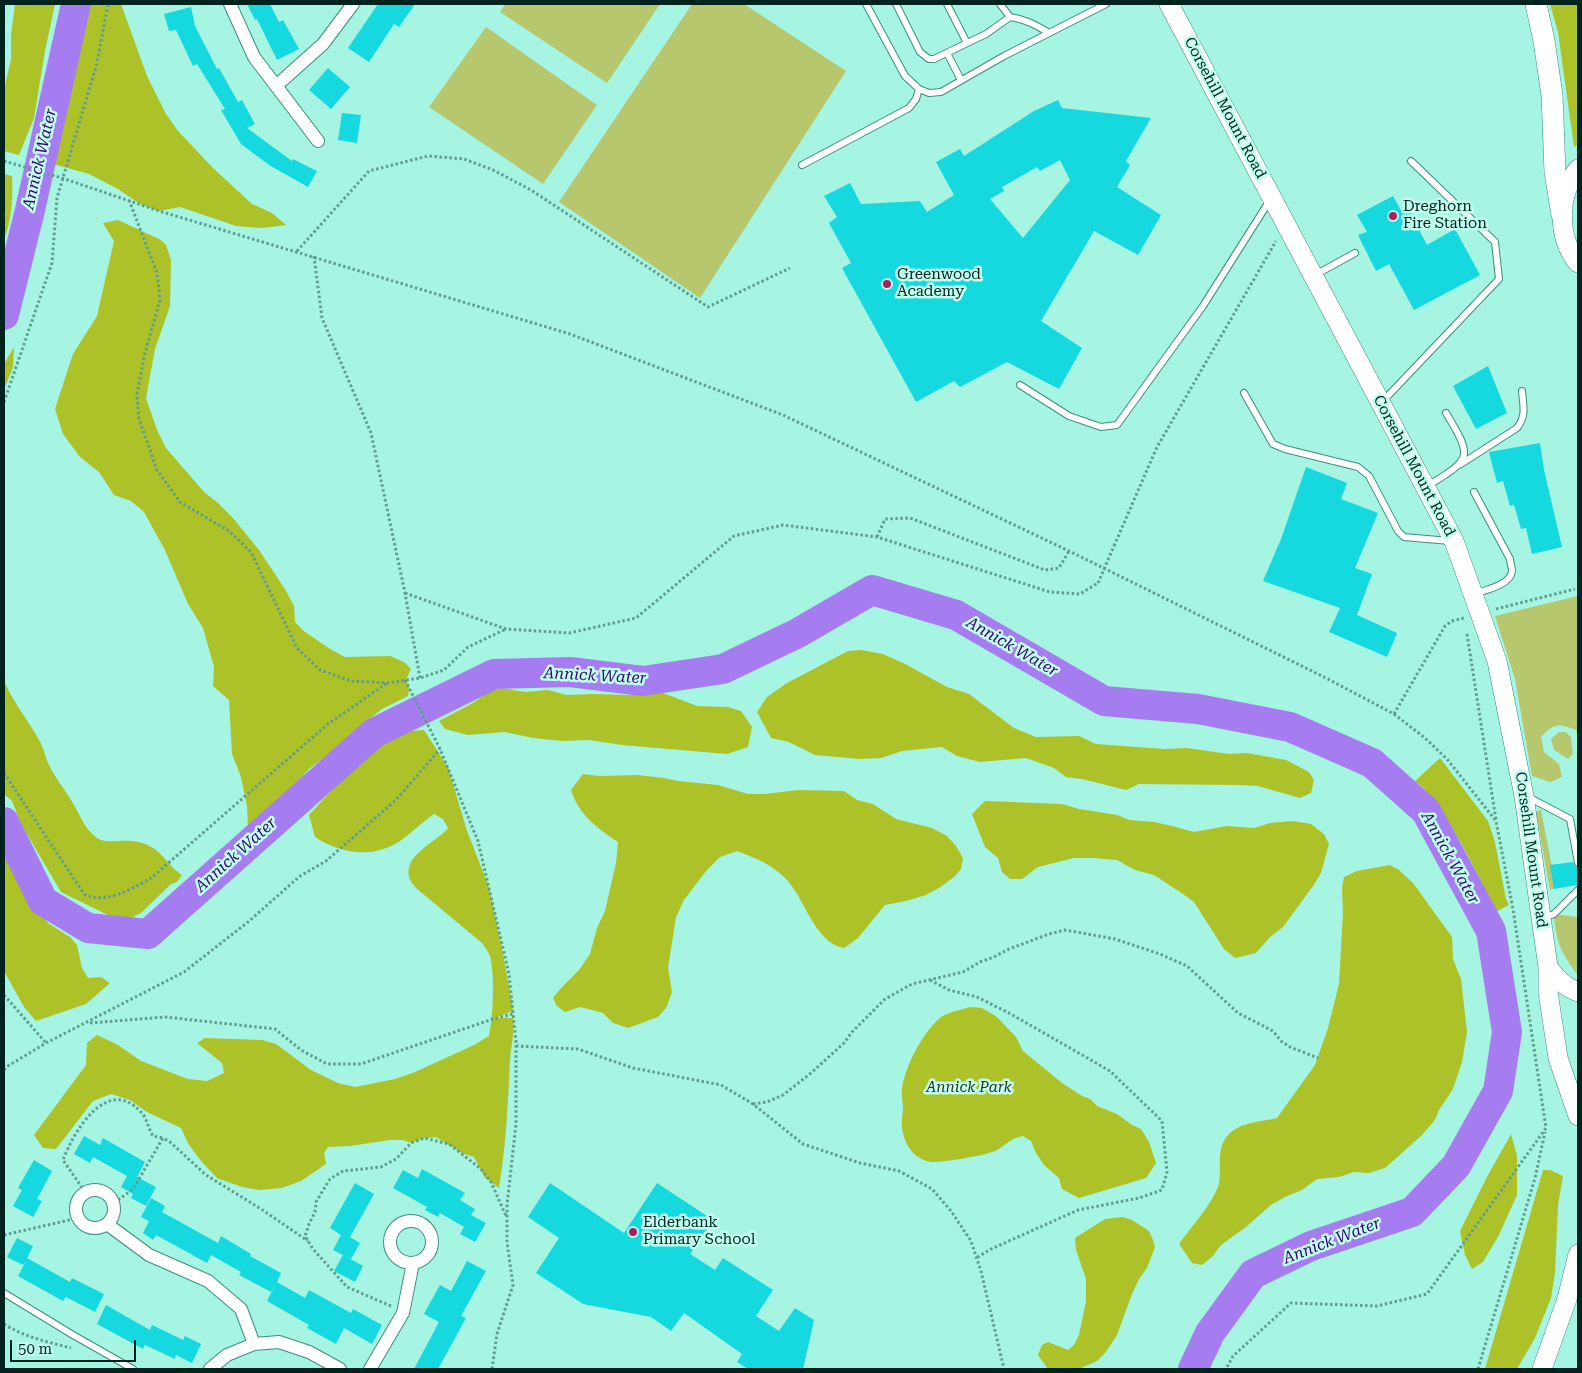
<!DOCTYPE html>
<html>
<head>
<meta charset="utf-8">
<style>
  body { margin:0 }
  #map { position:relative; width:1582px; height:1373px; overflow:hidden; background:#a5f5e2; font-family:"Roboto Serif",serif }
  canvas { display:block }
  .frame { position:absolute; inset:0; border:5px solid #01231d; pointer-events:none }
  .scale { position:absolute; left:10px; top:1340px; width:126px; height:22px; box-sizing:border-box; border:2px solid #01231d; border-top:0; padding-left:6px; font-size:15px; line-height:18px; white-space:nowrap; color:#01231d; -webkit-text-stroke:4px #c0ffef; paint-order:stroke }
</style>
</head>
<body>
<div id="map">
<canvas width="1582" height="1373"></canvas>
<div class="frame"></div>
<div class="scale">50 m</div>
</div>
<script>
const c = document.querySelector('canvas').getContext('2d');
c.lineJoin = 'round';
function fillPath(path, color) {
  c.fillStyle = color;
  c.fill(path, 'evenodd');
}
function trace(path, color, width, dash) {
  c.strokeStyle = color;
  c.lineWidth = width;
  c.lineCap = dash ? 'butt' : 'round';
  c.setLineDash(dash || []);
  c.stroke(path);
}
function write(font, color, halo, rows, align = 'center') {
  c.font = font + ' "Roboto Serif",serif';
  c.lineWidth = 5;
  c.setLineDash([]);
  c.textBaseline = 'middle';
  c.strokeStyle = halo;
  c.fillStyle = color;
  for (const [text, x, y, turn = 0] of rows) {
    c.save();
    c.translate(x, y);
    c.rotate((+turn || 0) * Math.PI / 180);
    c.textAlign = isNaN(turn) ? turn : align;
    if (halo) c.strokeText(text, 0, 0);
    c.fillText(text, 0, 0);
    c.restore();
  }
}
fillPath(new Path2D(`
  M 505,4 L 660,4 L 607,83 L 500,12 Z
  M 692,4 L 744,4 L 846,71 L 700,298 L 559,202 Z
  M 486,27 L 597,105 L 543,184 L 429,107 Z
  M 1578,596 L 1578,734 L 1576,730 C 1558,723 1554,723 1541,737 L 1544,752 L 1559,764 L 1562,777 L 1550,782 L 1532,776 L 1515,679 L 1495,616 Z
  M 1559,732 L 1566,732 L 1571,737 L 1573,754 L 1568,759 L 1554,750 L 1551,739 Z
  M 1541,810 L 1556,888 L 1550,890 L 1536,812 Z
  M 1554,914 L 1577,917 L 1578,974 L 1576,973 C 1560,950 1556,942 1554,914 Z`), '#b6c76e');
fillPath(new Path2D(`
  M 15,4 L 55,4 L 45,51 L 34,118 L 19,155 L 4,151 L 4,90 L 11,59 L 11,34 Z
  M 82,4 L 121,4 L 147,76 L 166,114 L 178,131 L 213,168 L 252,204 L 272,213 L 286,225 L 262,228 L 236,226 L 180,207 L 159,211 L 140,204 L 118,189 L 89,174 L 46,162 L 71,74 Z
  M 1550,4 L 1578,4 L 1578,145 L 1574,147 L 1558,32 Z
  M 4,174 L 12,176 C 13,198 12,219 4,240 Z
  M 118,220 L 161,240 L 166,245 L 171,260 L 170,306 L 155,349 L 146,398 L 157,430 L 166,448 L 204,492 L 218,503 L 233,518 L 259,550 L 285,589 L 294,606 L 295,622 L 305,632 L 330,649 L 345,657 L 390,656 L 404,662 L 411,669 L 406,680 L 409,687 L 408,696 L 382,709 L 358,728 L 342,744 L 309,769 L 289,791 L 275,802 L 264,817 L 248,829 L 247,806 L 241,777 L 232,754 L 229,700 L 213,686 L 214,667 L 203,628 L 188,604 L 165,550 L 144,512 L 131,501 L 114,495 L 99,472 L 80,457 L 63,434 L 55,409 L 73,354 L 97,316 L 114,241 L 103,223 Z
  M 14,347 L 13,367 L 4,390 L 4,364 Z
  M 861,650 L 883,654 L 905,664 L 947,687 L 969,694 L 1014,728 L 1036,737 L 1079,736 L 1096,744 L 1164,749 L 1187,748 L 1229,754 L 1247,753 L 1286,760 L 1309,772 L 1314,780 L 1311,793 L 1300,798 L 1258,786 L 1239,785 L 1139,784 L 1126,790 L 1082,779 L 1066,777 L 1054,768 L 1026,758 L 980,762 L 957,756 L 942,747 L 902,751 L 881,758 L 860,759 L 815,755 L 789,742 L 771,738 L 757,712 L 767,697 L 787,683 L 848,651 Z
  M 4,681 C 13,702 28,720 39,740 C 44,748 45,757 49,765 C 55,778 64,788 71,800 C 79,812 84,829 97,838 C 110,846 128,836 145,844 C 163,851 166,864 182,875 L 177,882 L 171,884 L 141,913 L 131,918 L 114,918 L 61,892 L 21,824 L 12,801 L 4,794 Z
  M 502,688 L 525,692 L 548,690 L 567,695 L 593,694 L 629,695 L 658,691 L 697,706 L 728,707 L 741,711 L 752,727 L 748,747 L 727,754 L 622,745 L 589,740 L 562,741 L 533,738 L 505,732 L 468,735 L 445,729 L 439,721 L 473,703 L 488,692 Z
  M 424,730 L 448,767 L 467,831 L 489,887 L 501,943 L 512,1002 L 513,1011 L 495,1018 L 513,1018 C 515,1032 511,1046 510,1060 C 508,1103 506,1146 499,1188 L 485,1178 L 474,1157 L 462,1153 L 436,1137 L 424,1138 L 411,1143 L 403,1140 L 390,1140 L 350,1146 L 328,1147 L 324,1153 L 326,1164 L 301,1181 L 282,1188 L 259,1190 L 242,1187 L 217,1178 L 201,1161 L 189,1145 L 181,1128 L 147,1112 L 130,1100 L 111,1094 L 93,1101 L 56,1149 L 43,1148 L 34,1135 L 86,1065 L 87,1043 L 97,1035 L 118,1045 L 141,1061 L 188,1079 L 207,1081 L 224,1073 L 222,1063 L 197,1043 L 205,1038 L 262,1040 L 276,1044 L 311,1070 L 338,1083 L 355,1087 L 395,1079 L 415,1072 L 474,1045 L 489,1036 C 493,1018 495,974 490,956 C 488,951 485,947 482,943 L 416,888 C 414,885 410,881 409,877 C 404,854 437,842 448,828 L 443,819 L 434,814 C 422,822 412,833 400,841 C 373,859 341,854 315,837 L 309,815 L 341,780 L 352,765 L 370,751 L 410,731 Z
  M 1440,758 L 1488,821 L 1495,842 L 1506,899 L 1509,905 L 1495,912 C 1485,888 1473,865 1461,843 C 1446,818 1438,799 1415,781 Z
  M 583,774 L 599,776 L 638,775 L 664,778 L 678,781 L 718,785 L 748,794 L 765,794 L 798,790 L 844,791 L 857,800 L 873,804 L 896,819 L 932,828 L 947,836 L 956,846 L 963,858 L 961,869 L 954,877 L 939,888 L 926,895 L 906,901 L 885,905 L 858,938 L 844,948 C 840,947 836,946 833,944 C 811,930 804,899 787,880 C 773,865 756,858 737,851 L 720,857 L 706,871 L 684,900 L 676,917 L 668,968 L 672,992 L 666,1008 L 658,1017 L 628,1028 L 613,1023 L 603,1013 L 588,1009 L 580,1007 L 565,1012 L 557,1006 L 553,998 L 561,988 L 579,970 L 590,954 L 597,928 L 605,911 L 616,863 L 618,842 C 597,828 579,815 571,790 Z
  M 985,801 L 1062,804 L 1079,809 L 1117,815 L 1130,820 L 1154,822 L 1172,826 L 1194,832 L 1227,826 L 1254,828 L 1270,823 L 1293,821 L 1311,824 L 1324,834 L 1329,844 L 1321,873 L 1313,886 L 1283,927 L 1270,937 L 1256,953 L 1235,958 L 1224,949 L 1194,902 L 1183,894 L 1154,875 L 1135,870 L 1117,860 L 1094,858 L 1074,858 L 1038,867 L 1022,879 L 1010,879 L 1002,872 L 998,858 L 985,847 L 972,814 Z
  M 4,855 L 17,870 L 24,886 L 48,923 L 70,937 L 77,945 L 82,968 L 88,978 L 101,977 L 110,983 L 86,1004 L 36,1021 L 24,1007 L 4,971 Z
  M 1390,865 L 1399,870 L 1413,883 L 1452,937 L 1453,959 L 1461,979 L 1467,1032 L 1462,1062 L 1453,1089 L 1439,1110 L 1435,1120 L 1422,1135 L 1385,1168 L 1369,1173 L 1354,1172 L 1339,1177 L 1317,1179 L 1302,1190 L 1285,1197 L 1271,1205 L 1246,1227 L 1232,1237 L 1220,1246 L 1213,1256 L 1202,1265 L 1192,1263 L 1179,1244 C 1193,1224 1208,1210 1218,1187 C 1222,1175 1218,1161 1221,1149 C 1228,1122 1255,1123 1277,1118 L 1315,1065 L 1328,1028 L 1339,984 L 1343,913 L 1342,888 L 1344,877 L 1357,871 Z
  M 970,1007 L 982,1008 L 997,1017 L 1016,1037 L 1023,1051 L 1062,1083 L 1082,1096 L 1090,1099 L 1097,1106 L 1117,1114 L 1132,1125 L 1141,1129 L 1149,1142 L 1156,1163 L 1146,1178 L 1079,1198 L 1062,1189 L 1059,1178 L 1044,1165 L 1036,1153 L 1031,1141 L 1023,1136 C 1010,1138 1008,1144 997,1150 C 990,1155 939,1163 931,1162 C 913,1159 904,1144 902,1127 C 901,1120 903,1114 903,1108 C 903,1101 901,1096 902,1089 C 905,1066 923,1032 941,1017 C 949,1012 961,1010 970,1007 Z
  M 1511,1134 L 1517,1156 L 1517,1195 L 1499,1235 L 1483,1262 L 1472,1269 L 1465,1255 L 1460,1231 L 1488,1175 Z
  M 1543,1170 L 1550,1170 L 1563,1176 L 1558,1205 L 1555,1273 L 1551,1298 L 1535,1338 L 1517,1369 L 1485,1369 Z
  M 1122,1217 L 1132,1220 L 1149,1231 L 1153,1240 L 1155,1247 L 1147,1268 L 1139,1279 L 1132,1294 L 1117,1335 L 1106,1352 L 1097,1361 L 1079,1369 L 1048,1369 L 1038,1355 L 1042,1345 L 1048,1342 L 1068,1350 L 1074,1345 L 1079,1335 L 1086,1301 L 1086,1279 L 1076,1250 L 1075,1238 L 1105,1219 Z`), '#adc228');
trace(new Path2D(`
  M 4,315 L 30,210 L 76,4
  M 4,822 L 43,901 L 88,928 L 148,934 L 374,733 L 494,674 L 570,672 L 643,681 L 723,669 L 798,633 L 872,590 L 956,615 L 1104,701 L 1198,709 L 1290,727 L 1372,763 L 1426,811 L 1491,931 L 1507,1032 L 1498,1091 L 1456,1166 L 1412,1212 L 1311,1246 L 1253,1274 L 1210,1333 L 1193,1369`), '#a67df1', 30);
fillPath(new Path2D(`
  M 247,4 L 270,4 L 279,22 L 283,20 L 299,49 L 277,60 L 257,19 L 255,20 Z
  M 378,4 L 415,4 L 399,27 L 394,24 L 369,62 L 348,48 Z
  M 191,7 L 195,26 L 217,69 L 219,68 L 238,102 L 242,100 L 255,124 L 247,128 L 292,161 L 293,159 L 317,171 L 308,187 L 269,165 L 241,144 L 221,110 L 225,109 L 197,64 L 193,66 L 176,30 L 169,31 L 164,14 Z
  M 328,68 L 350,87 L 331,109 L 309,90 Z
  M 1058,100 L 1062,108 L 1151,118 L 1126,161 L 1130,165 L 1117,187 L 1161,215 L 1138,255 L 1094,231 L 1041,321 L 1082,348 L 1059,389 L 1007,362 L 960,387 L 954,381 L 916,402 L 842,268 L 851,263 L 829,223 L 837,217 L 824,196 L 850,183 L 861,204 L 920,201 L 927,212 L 954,195 L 936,162 L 960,149 L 964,156 L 1034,111 ZM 1060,160 L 1070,180 L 1023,238 L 990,199 L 1004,191 L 1002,187 L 1037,167 L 1040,171 Z
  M 342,113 L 361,115 L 357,143 L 338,140 Z
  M 1393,196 L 1402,212 L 1409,210 L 1427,245 L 1455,229 L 1480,275 L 1414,310 L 1389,264 L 1376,271 L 1358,235 L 1367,232 L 1357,215 Z
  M 1488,366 L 1507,413 L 1476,429 L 1453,386 Z
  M 1540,443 L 1544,470 L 1562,547 L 1532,554 L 1526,528 L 1521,529 L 1514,505 L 1510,506 L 1503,481 L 1497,483 L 1489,452 Z
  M 1306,467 L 1347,483 L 1341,499 L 1378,513 L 1355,568 L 1372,574 L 1357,615 L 1397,633 L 1387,657 L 1329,632 L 1340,608 L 1263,581 L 1281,539 Z
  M 1573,862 L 1575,867 L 1578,868 L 1578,885 L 1554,889 L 1550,865 Z
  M 84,1136 L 100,1145 L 103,1138 L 145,1162 L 137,1177 L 156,1187 L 146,1206 L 131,1198 L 133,1194 L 121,1187 L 127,1176 L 93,1157 L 90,1163 L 74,1154 Z
  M 34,1160 L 52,1171 L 37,1199 L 42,1201 L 33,1217 L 13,1206 L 22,1190 L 18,1188 Z
  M 422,1169 L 465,1193 L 460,1200 L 475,1209 L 471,1215 L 486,1223 L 475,1242 L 460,1234 L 464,1227 L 440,1213 L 438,1217 L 425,1210 L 427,1207 L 393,1188 L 403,1170 L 418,1178 Z
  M 355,1183 L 374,1194 L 350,1237 L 360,1243 L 351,1259 L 333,1250 L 341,1235 L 330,1228 Z
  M 550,1183 L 624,1233 L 657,1183 L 713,1220 L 690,1254 L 715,1270 L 723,1258 L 773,1290 L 756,1316 L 779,1331 L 795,1308 L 814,1320 L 803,1369 L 748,1369 L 737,1362 L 742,1354 L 684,1313 L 671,1331 L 651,1317 L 583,1304 L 536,1273 L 559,1238 L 528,1217 Z
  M 151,1198 L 165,1206 L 162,1212 L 218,1243 L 221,1236 L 251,1254 L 250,1256 L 281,1273 L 277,1282 L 305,1298 L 309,1290 L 351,1313 L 353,1309 L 382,1325 L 372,1344 L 344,1328 L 336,1344 L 307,1328 L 309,1325 L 267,1301 L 276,1283 L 271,1292 L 239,1275 L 241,1272 L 211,1255 L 207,1263 L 156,1235 L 153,1240 L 143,1233 L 149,1221 L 141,1217 Z
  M 17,1238 L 33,1246 L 27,1258 L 70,1282 L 72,1278 L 104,1294 L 95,1312 L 66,1297 L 63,1301 L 18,1276 L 26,1261 L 23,1265 L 7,1257 Z
  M 343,1255 L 363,1266 L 355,1282 L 334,1271 Z
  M 467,1261 L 486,1271 L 461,1316 L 466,1318 L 438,1369 L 414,1369 L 439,1322 L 424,1314 L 440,1285 L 451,1291 Z
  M 106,1305 L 150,1330 L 152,1325 L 183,1340 L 185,1336 L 201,1344 L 192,1363 L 176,1355 L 175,1359 L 145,1345 L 143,1349 L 97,1324 Z`), '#15d9de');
const service = new Path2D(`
  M 866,4 L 905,76 L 919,89 L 929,93 L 941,92 L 1004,56 L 1106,4
  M 896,4 L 920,52 L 929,59 L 934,59 L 986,34 L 1010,17 C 1025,19 1036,25 1049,33
  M 947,4 L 967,43
  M 1000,4 L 1010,17
  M 947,53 L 961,80
  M 802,165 L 909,108 L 916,99 L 919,89
  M 1315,275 L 1355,253
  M 1020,385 L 1069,416 L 1101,427 L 1117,425 L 1203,306 L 1270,200
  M 1244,393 L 1273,444 L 1285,449 L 1358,467 L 1369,476 L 1398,531 L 1404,537 L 1450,541
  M 1383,401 L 1499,279 L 1495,242 L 1411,161
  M 1461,464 L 1517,428 C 1527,415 1523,405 1522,391
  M 1426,487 C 1471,459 1474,459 1446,413
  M 1474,492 L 1510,559 C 1510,563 1512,567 1512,571 C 1511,585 1485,590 1474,594
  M 1528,797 L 1570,819 L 1578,863
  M 1543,918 L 1554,914 L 1578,890
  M 4,1293 L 73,1335 L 133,1369`);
const minor = new Path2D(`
  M 230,4 L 254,57 L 318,141
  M 276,86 L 323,44 L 353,4
  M76 1209a19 19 0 1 1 38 0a19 19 0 1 1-38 0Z
  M390 1242a21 21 0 1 1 42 0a21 21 0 1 1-42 0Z
  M 107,1224 L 149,1255 L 208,1281 L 241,1309 L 254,1344
  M 210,1369 L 227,1355 L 254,1344 L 279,1342 L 309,1352 L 340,1369
  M 370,1369 L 403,1313 L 413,1263`);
const secondary = new Path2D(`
  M 1169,4 L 1454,541 L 1497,661 L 1524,796 L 1548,967 L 1548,992 L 1558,1058 L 1578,1116
  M 1578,169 C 1557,196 1557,237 1578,263
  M 1548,967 C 1556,979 1565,987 1578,992
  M 1542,1369 L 1567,1299 L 1578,1254`);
const primary = new Path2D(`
  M 1536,4 L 1544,41 L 1552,95 L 1555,172 L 1562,215`);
trace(service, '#3d8e7d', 8);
trace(minor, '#3d8e7d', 14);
trace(secondary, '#3d8e7d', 20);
trace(primary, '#3d8e7d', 22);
trace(new Path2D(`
  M 4,161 L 62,178 L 159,211 L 570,334 L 783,415 L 1069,551 L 1326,678 L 1394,714 L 1425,738 L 1447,759 L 1496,821 L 1513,909 L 1546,1128 L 1427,1294 L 1377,1306 L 1291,1303 L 1233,1356 L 1226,1369
  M 129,200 L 157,273 L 160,300 L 145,353 L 137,394 L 139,419 L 157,470 L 180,502 L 229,531 L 251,552 L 297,648 L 320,670 L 351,681 L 388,683 L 420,678 L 444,670 L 468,647 L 506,629
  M 297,251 L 369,171 L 428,156 L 464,159 L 493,170 L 531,190 L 708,307 L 790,268
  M 314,256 L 322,318 L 371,433 L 405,593 L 420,678
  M 4,402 L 52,263 L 57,198 L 97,63 L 108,4
  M 877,537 L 885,519 L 910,518 L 1045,570 L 1059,568 L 1069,551
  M 1114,546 L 1157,447 L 1276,241
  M 405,593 L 506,629 L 569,633 L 636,618 L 734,536 L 783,525 L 877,537 L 1050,592 L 1080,594 L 1098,583
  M 1496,609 L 1575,589
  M 1467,634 L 1496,820
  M 405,680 L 440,749 L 478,841 L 509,974 L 516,1042 L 516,1124 L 507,1205 L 507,1242 L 513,1285 L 497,1334 L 492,1369
  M 1394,714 L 1445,626 L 1452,621 L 1464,618
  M 4,773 L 84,894 C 106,905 130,889 150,879 L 328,724 L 387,683
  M 930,980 L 949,990 L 977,997 L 1009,1013 L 1110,1071 L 1162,1121 L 1167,1172 L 1162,1190 L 1139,1198 L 1078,1210 L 991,1249 L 976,1258
  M 4,995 L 46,1043
  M 90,1023 L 165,1017 L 275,1029 L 301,1050 L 327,1064 L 361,1064 L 493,1019 L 513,1014
  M 516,1046 L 578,1049 L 633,1068 L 721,1085 L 753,1104 L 803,1144 L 860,1163 L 899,1171 L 932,1189 L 951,1211 L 971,1241 L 981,1271 L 1004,1369
  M 4,1070 L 8,1066 L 46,1043 L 184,972 L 248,922 L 300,876 L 326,861 L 396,800 L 440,749
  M 753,1104 L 767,1102 L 783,1095 L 811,1073 L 844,1043 L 852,1032 L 885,999 L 912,984 L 963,972 L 980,962 L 994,957 L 1009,949 L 1049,934 L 1065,930 L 1115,939 L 1160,954 L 1187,966 L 1238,1013 L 1273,1031 L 1281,1041 L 1290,1047 L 1318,1058
  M 85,1192 L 63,1160 C 74,1131 107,1075 141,1112 C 147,1118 148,1128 153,1136 L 163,1138
  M 114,1203 L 133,1189 L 163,1138 L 170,1142 L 206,1175 L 261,1209 L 308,1241
  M 4,1235 L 78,1218
  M 391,1306 L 347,1287 L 313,1249 L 305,1236 L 309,1224 L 315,1212 L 316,1202 L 330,1179 L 343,1171 L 381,1167 L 396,1159 L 411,1143 L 424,1138 L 449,1144 L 481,1169 L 491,1182 L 506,1216
  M 4,1324 C 24,1337 48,1342 71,1348
  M 1478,1369 L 1535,1178 L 1545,1132`), '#609d8f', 3, [2.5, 2.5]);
trace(service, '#fff', 6);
trace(minor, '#fff', 12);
trace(secondary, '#fff', 19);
trace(primary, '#fff', 21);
trace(new Path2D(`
  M 1098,583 L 1114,546`), '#609d8f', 3, [2.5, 2.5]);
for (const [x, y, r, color] of [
  [1393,216,5,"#aa1f61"],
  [887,284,5,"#aa1f61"],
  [633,1232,5,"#aa1f61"]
]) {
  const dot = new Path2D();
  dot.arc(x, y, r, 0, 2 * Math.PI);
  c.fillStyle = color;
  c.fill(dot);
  trace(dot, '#c0ffef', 2);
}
write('15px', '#01231d', '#c0ffef', [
  ["Corsehill Mount Road",1225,108,62],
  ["Corsehill Mount Road",1414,466,62],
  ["Corsehill Mount Road",1531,850,82]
]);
write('15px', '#01231d', '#c0ffef', [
  ["Dreghorn",1403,207],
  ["Fire Station",1403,224],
  ["Greenwood",897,275],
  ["Academy",897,292],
  ["Elderbank",643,1223],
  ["Primary School",643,1240]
], 'left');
write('italic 15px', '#30341d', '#c0ffef', [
  ["Annick Park",969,1088]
]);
write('italic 16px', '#38006e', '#c0ffef', [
  ["Annick Water",40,159,-77],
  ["Annick Water",1012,647,30],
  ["Annick Water",595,676,3],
  ["Annick Water",236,855,-42],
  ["Annick Water",1450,858,61],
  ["Annick Water",1332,1241,-21]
]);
</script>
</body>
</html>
